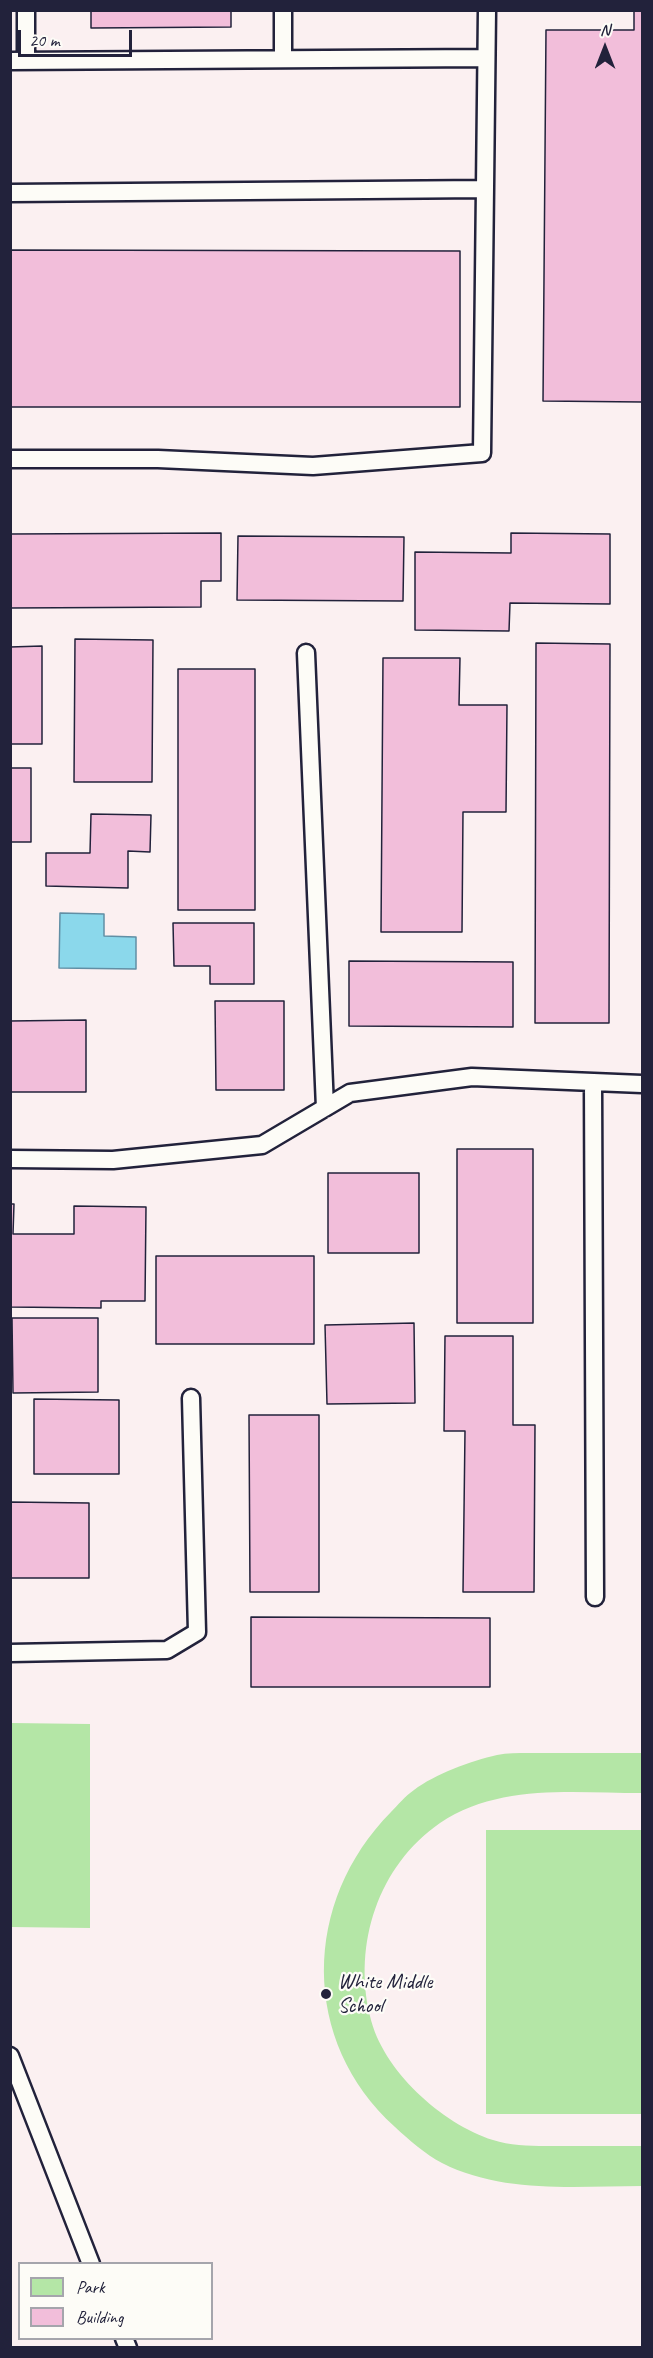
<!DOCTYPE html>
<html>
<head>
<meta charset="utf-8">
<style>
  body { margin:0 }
  #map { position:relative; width:653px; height:2358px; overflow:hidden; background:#fbf0f1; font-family:Caveat,sans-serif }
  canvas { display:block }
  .frame { position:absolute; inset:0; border:12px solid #22223b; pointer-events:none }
  .legend { position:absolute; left:18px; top:2262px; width:195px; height:78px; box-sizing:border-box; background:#fdfcf7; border:2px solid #a5a5ac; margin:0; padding:8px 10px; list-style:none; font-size:18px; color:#22223b }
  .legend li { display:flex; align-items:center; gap:12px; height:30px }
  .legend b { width:30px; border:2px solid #a5a5ac }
  .north { position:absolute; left:575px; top:18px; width:60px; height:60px; -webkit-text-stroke:4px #fdfcf7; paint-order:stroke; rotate:0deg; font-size:16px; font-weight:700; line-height:24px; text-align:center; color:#22223b }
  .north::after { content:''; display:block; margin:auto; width:21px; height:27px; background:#22223b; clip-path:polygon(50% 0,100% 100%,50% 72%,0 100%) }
  .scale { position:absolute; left:18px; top:30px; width:114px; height:27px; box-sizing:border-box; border:3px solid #22223b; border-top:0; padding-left:8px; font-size:18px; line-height:21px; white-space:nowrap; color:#22223b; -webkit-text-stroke:4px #fdfcf7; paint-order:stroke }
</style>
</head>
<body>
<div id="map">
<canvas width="653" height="2358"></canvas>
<div class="frame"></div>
<ul class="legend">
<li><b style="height:16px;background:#b4e6a6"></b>Park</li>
<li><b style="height:16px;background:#f2beda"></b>Building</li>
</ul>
<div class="north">N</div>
<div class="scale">20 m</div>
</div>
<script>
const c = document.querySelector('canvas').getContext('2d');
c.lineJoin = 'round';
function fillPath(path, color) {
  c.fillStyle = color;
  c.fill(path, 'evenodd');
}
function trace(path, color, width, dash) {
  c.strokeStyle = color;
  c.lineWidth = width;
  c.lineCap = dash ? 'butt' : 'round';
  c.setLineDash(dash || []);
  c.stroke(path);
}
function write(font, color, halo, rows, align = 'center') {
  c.font = font + ' Caveat,sans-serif';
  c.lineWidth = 4.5;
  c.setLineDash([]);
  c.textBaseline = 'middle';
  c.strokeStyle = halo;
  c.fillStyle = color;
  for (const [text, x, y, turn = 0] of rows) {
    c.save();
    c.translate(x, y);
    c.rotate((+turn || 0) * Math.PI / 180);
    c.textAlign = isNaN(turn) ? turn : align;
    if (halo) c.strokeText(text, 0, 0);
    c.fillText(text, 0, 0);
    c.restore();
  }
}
fillPath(new Path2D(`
  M 11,1723 L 90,1724 L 90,1928 L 11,1927 Z
  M 529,1753 L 642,1753 L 642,1793 C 574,1793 499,1783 440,1823 C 378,1866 353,1944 370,2016 C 382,2070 442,2124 493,2140 C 514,2147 539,2146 561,2146 C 588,2146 615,2146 642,2146 L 642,2186 C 576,2186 503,2194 442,2163 C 425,2154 409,2140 395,2127 C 300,2041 302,1902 391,1812 C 398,1805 405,1796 414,1790 C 435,1774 471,1761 497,1755 C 507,1753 518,1753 529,1753 Z
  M 486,1830 L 642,1830 L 642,2114 L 486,2114 Z`), '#b4e6a6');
const water = new Path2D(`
  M 60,913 L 104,914 L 104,936 L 136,937 L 136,969 L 59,968 Z`);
fillPath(water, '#8bd8eb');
trace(water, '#618fa5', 1.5);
const building = new Path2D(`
  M 91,10 L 231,10 L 231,27 L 91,28 Z
  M 634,10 L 642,10 L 642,402 L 543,401 L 546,30 L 634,30 Z
  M 10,250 L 460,251 L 460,407 L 10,407 Z
  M 221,533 L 221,581 L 201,581 L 201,607 L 10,608 L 10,534 Z
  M 511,533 L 610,534 L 610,604 L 510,603 L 509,631 L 415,630 L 415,552 L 511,553 Z
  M 238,536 L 404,537 L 403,601 L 237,600 Z
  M 75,639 L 153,640 L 152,782 L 74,782 Z
  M 536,643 L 610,644 L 609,1023 L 535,1023 Z
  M 42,646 L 42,744 L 10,744 L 10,647 Z
  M 383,658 L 460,658 L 459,705 L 507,705 L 506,812 L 463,812 L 462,932 L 381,932 Z
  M 178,669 L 255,669 L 255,910 L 178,910 Z
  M 10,768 L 31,768 L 31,842 L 10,842 Z
  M 91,814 L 151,815 L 150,852 L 128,851 L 128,888 L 46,886 L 46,853 L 90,853 Z
  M 173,923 L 254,923 L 254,984 L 210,984 L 210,966 L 174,966 Z
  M 349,961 L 513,962 L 513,1027 L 349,1026 Z
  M 215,1001 L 284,1001 L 284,1090 L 216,1090 Z
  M 86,1020 L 86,1092 L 10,1092 L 10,1021 Z
  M 457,1149 L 533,1149 L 533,1323 L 457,1323 Z
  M 328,1173 L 419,1173 L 419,1253 L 328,1253 Z
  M 10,1204 L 14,1204 L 13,1234 L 74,1234 L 74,1206 L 146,1207 L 145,1301 L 101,1301 L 101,1308 L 10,1307 Z
  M 156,1256 L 314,1256 L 314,1344 L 156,1344 Z
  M 12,1318 L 98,1318 L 98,1392 L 13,1393 Z
  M 414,1323 L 415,1403 L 327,1404 L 325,1325 Z
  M 445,1336 L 513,1336 L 513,1425 L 535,1425 L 534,1592 L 463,1592 L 465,1431 L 444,1431 Z
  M 34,1399 L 119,1400 L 119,1474 L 34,1474 Z
  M 249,1415 L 319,1415 L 319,1592 L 250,1592 Z
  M 10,1502 L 89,1503 L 89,1578 L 10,1578 Z
  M 251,1617 L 490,1618 L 490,1687 L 251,1687 Z`);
fillPath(building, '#f2beda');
trace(building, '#22223b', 1.5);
const lane = new Path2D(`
  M 283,59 L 283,10
  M 10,61 L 485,58
  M 26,61 L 26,10
  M 10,193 L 484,189
  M 10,459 L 158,459 L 313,466 L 482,453 L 487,10
  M 306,653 L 325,1108
  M 593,1082 L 595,1597
  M 10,1159 L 113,1160 L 262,1145 L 350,1093 L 472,1077 L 642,1084
  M 10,1653 L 167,1650 L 197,1632 L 191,1398
  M 10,2056 L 91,2264
  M 124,2338 L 128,2348`);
trace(lane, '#22223b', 21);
trace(lane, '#fdfcf7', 16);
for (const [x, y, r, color] of [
  [326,1994,6,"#22223b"]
]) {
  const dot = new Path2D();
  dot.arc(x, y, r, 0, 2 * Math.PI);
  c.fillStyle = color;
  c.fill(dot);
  trace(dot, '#fdfcf7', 2);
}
write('21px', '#22223b', '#fdfcf7', [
  ["White Middle",338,1982],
  ["School",338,2006]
], 'left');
</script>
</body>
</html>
